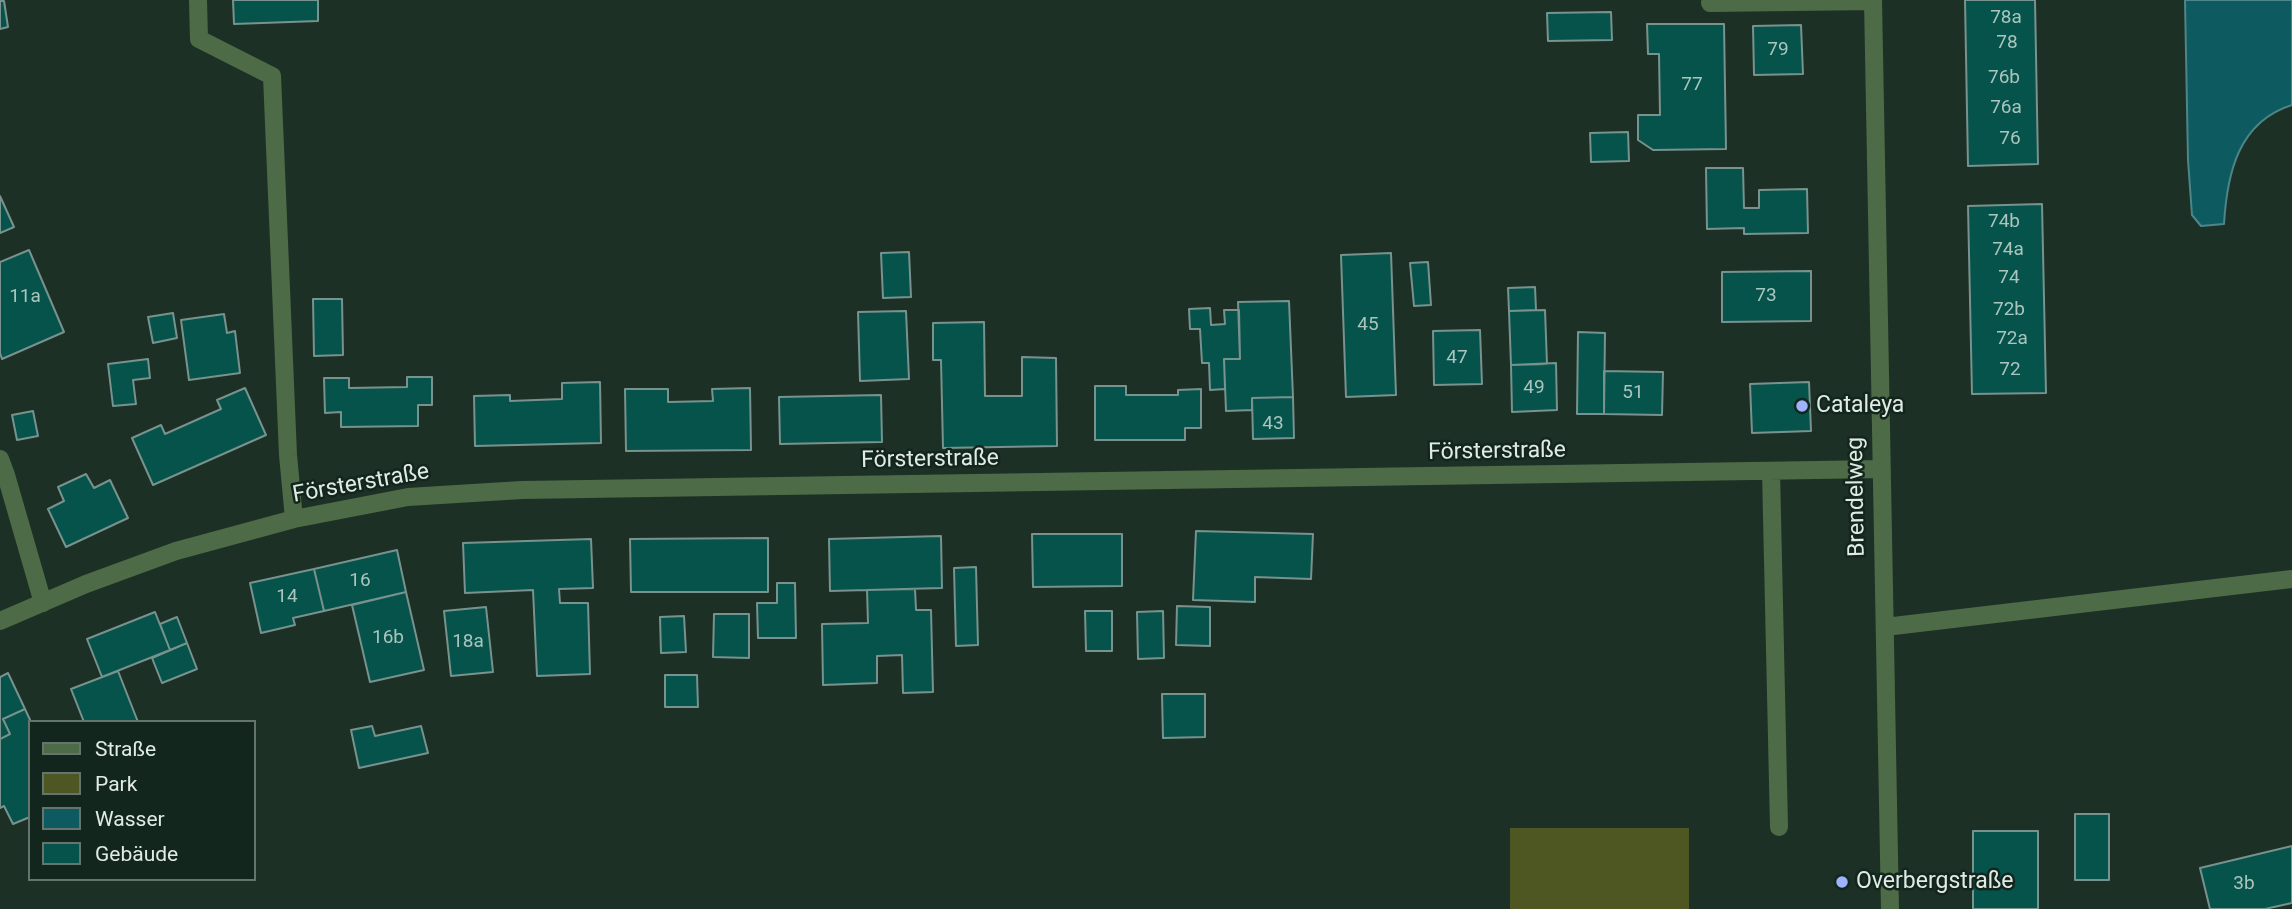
<!DOCTYPE html>
<html>
<head>
<meta charset="utf-8">
<style>
  body { margin:0 }
  #map { position:relative; width:2292px; height:909px; overflow:hidden; background:#1d3026; font-family:Roboto,sans-serif }
  canvas { display:block }
  .legend { position:absolute; left:28px; top:720px; width:228px; height:161px; box-sizing:border-box; background:#13261d; border:2px solid #65756d; margin:0; padding:9px 12px; list-style:none; font-size:21px; color:#dfebe4 }
  .legend li { display:flex; align-items:center; gap:14px; height:35px }
  .legend b { width:35px; border:2px solid #65756d }
</style>
</head>
<body>
<div id="map">
<canvas width="2292" height="909"></canvas>
<ul class="legend">
<li><b style="height:9px;background:#4e6b47"></b>Straße</li>
<li><b style="height:19px;background:#4e5622"></b>Park</li>
<li><b style="height:19px;background:#0e5a61"></b>Wasser</li>
<li><b style="height:19px;background:#06534b"></b>Gebäude</li>
</ul>
</div>
<script>
const c = document.querySelector('canvas').getContext('2d');
c.lineJoin = 'round';
function fillPath(path, color) {
  c.fillStyle = color;
  c.fill(path, 'evenodd');
}
function trace(path, color, width, dash) {
  c.strokeStyle = color;
  c.lineWidth = width;
  c.lineCap = dash ? 'butt' : 'round';
  c.setLineDash(dash || []);
  c.stroke(path);
}
function write(font, color, halo, rows, align = 'center') {
  c.font = font + ' Roboto,sans-serif';
  c.lineWidth = 5;
  c.setLineDash([]);
  c.textBaseline = 'middle';
  c.strokeStyle = halo;
  c.fillStyle = color;
  for (const [text, x, y, turn = 0] of rows) {
    c.save();
    c.translate(x, y);
    c.rotate((+turn || 0) * Math.PI / 180);
    c.textAlign = isNaN(turn) ? turn : align;
    if (halo) c.strokeText(text, 0, 0);
    c.fillText(text, 0, 0);
    c.restore();
  }
}
fillPath(new Path2D(`
  M 1510,828 L 1689,828 L 1689,909 L 1510,909 Z`), '#4e5622');
const water = new Path2D(`
  M 2185,0 L 2292,0 L 2292,105 C 2238,122 2227,174 2224,224 L 2201,226 L 2192,215 L 2188,160 Z`);
fillPath(water, '#0e5a61');
trace(water, '#4d8688', 2);
const building = new Path2D(`
  M 233,0 L 318,0 L 318,21 L 234,24 Z
  M 1965,0 L 2035,0 L 2038,164 L 1968,166 Z
  M 0,1 L 4,1 L 8,27 L 0,29 Z
  M 1611,12 L 1612,40 L 1548,41 L 1547,13 Z
  M 1647,24 L 1724,24 L 1726,149 L 1653,150 L 1638,140 L 1638,115 L 1660,115 L 1659,54 L 1648,54 Z
  M 1801,25 L 1803,74 L 1754,75 L 1753,26 Z
  M 1628,132 L 1629,161 L 1591,162 L 1590,133 Z
  M 1706,168 L 1743,168 L 1744,208 L 1759,208 L 1759,190 L 1807,189 L 1808,233 L 1744,234 L 1744,228 L 1707,229 Z
  M 0,196 L 14,227 L 0,233 Z
  M 2042,204 L 2046,393 L 1972,394 L 1968,206 Z
  M 29,250 L 64,332 L 2,359 L 0,353 L 0,262 Z
  M 909,252 L 911,297 L 883,298 L 881,253 Z
  M 1391,253 L 1396,395 L 1346,397 L 1341,255 Z
  M 1428,262 L 1431,305 L 1414,306 L 1410,263 Z
  M 1811,271 L 1811,321 L 1722,322 L 1722,272 Z
  M 1535,287 L 1536,310 L 1509,311 L 1508,288 Z
  M 313,299 L 342,299 L 343,355 L 314,356 Z
  M 1289,301 L 1293,397 L 1252,398 L 1252,410 L 1226,411 L 1224,359 L 1240,359 L 1238,302 Z
  M 1210,308 L 1211,325 L 1225,324 L 1224,310 L 1239,310 L 1240,359 L 1224,359 L 1225,389 L 1210,390 L 1209,363 L 1202,363 L 1200,329 L 1190,329 L 1189,309 Z
  M 1545,310 L 1547,364 L 1511,365 L 1509,311 Z
  M 906,311 L 909,379 L 860,381 L 858,312 Z
  M 173,313 L 177,338 L 153,343 L 148,317 Z
  M 224,314 L 227,333 L 235,331 L 240,373 L 189,380 L 181,320 Z
  M 984,322 L 985,396 L 1022,396 L 1022,357 L 1056,358 L 1057,446 L 943,448 L 941,360 L 933,360 L 933,323 Z
  M 1480,330 L 1482,384 L 1434,385 L 1433,331 Z
  M 1578,332 L 1605,333 L 1604,414 L 1577,414 Z
  M 148,359 L 150,378 L 133,380 L 136,404 L 113,406 L 108,364 Z
  M 1556,363 L 1557,410 L 1512,412 L 1511,365 Z
  M 1604,371 L 1663,372 L 1662,415 L 1604,414 Z
  M 407,377 L 432,377 L 432,405 L 418,405 L 418,426 L 341,427 L 341,412 L 325,413 L 324,378 L 349,378 L 349,388 L 407,387 Z
  M 600,382 L 601,443 L 475,446 L 474,396 L 510,395 L 510,401 L 562,399 L 562,383 Z
  M 1809,382 L 1811,431 L 1752,433 L 1750,384 Z
  M 1095,386 L 1126,386 L 1126,395 L 1178,395 L 1178,390 L 1201,389 L 1201,428 L 1185,428 L 1185,440 L 1095,440 Z
  M 245,388 L 266,435 L 153,485 L 132,438 L 161,425 L 165,434 L 221,409 L 217,400 Z
  M 750,388 L 751,450 L 626,451 L 625,389 L 668,389 L 668,402 L 713,401 L 712,389 Z
  M 881,395 L 882,442 L 780,444 L 779,397 Z
  M 1293,397 L 1294,438 L 1253,439 L 1252,398 Z
  M 33,411 L 38,436 L 17,440 L 12,415 Z
  M 86,474 L 94,488 L 110,480 L 128,518 L 66,547 L 48,509 L 64,501 L 58,487 Z
  M 1196,531 L 1313,534 L 1311,579 L 1255,577 L 1255,602 L 1193,600 Z
  M 1032,534 L 1122,534 L 1122,586 L 1033,587 Z
  M 941,536 L 942,588 L 830,591 L 829,539 Z
  M 768,538 L 768,592 L 631,592 L 630,539 Z
  M 591,539 L 593,588 L 559,589 L 560,603 L 588,603 L 590,674 L 537,676 L 533,590 L 465,593 L 463,543 Z
  M 397,550 L 406,592 L 324,611 L 314,569 Z
  M 976,567 L 978,645 L 956,646 L 954,568 Z
  M 314,569 L 324,611 L 293,618 L 295,625 L 261,633 L 250,583 Z
  M 777,583 L 795,583 L 796,638 L 758,638 L 757,603 L 777,603 Z
  M 915,589 L 916,610 L 931,610 L 933,692 L 903,693 L 902,655 L 877,656 L 877,683 L 823,685 L 822,624 L 868,623 L 867,590 Z
  M 406,592 L 424,670 L 370,682 L 352,605 Z
  M 1177,606 L 1210,607 L 1210,646 L 1176,645 Z
  M 486,607 L 493,672 L 451,676 L 444,611 Z
  M 1085,611 L 1112,611 L 1112,651 L 1086,651 Z
  M 1163,611 L 1164,658 L 1138,659 L 1137,612 Z
  M 155,612 L 170,650 L 102,677 L 87,639 Z
  M 714,614 L 749,614 L 749,658 L 713,657 Z
  M 684,616 L 686,652 L 661,653 L 660,617 Z
  M 177,617 L 187,643 L 170,650 L 160,624 Z
  M 187,643 L 197,669 L 162,683 L 152,658 Z
  M 118,671 L 138,722 L 84,722 L 71,689 Z
  M 8,673 L 25,709 L 3,719 L 10,734 L 0,739 L 0,677 Z
  M 665,675 L 697,675 L 698,707 L 665,707 Z
  M 1162,694 L 1205,694 L 1205,737 L 1163,738 Z
  M 25,709 L 31,722 L 30,817 L 13,824 L 4,806 L 0,808 L 0,739 L 10,734 L 3,719 Z
  M 372,726 L 375,736 L 421,726 L 428,753 L 359,768 L 351,730 Z
  M 2075,814 L 2109,814 L 2109,880 L 2075,880 Z
  M 1973,831 L 2038,831 L 2038,909 L 1973,909 Z
  M 2292,846 L 2292,903 L 2265,909 L 2210,909 L 2200,868 Z`);
fillPath(building, '#06534b');
trace(building, '#78928d', 2);
trace(new Path2D(`
  M 198,0 L 199,39 L 272,76 L 288,455 L 294,519
  M 1873,0 L 1890,909
  M 1710,3 L 1873,1
  M 0,459 L 6,475 L 43,603
  M 1771,471 L 1779,827
  M 0,621 L 86,584 L 176,551 L 294,519 L 408,497 L 522,490 L 1881,469
  M 1885,627 L 2292,579`), '#4e6b47', 18);
for (const [x, y, r, color] of [
  [1802,406,7,"#9fb3fd"],
  [1842,882,7,"#9fb3fd"]
]) {
  const dot = new Path2D();
  dot.arc(x, y, r, 0, 2 * Math.PI);
  c.fillStyle = color;
  c.fill(dot);
  trace(dot, '#13261d', 2.5);
}
write('19px', '#a9c5be', null, [
  ["78a",2006,18],
  ["78",2007,43],
  ["79",1778,50],
  ["76b",2004,78],
  ["77",1692,85],
  ["76a",2006,108],
  ["76",2010,139],
  ["74b",2004,222],
  ["74a",2008,250],
  ["74",2009,278],
  ["73",1766,296],
  ["11a",25,297],
  ["72b",2009,310],
  ["45",1368,325],
  ["72a",2012,339],
  ["47",1457,358],
  ["72",2010,370],
  ["49",1534,388],
  ["51",1633,393],
  ["43",1273,424],
  ["16",360,581],
  ["14",287,597],
  ["16b",388,638],
  ["18a",468,642],
  ["3b",2244,884]
]);
write('23px', '#dfebe4', '#13261d', [
  ["Cataleya",1816,406],
  ["Overbergstraße",1856,882]
], 'left');
write('23px', '#dfebe4', '#13261d', [
  ["Försterstraße",1497,452,-1],
  ["Försterstraße",930,460,-1],
  ["Försterstraße",361,484,-10],
  ["Brendelweg",1857,497,-91]
]);
</script>
</body>
</html>
